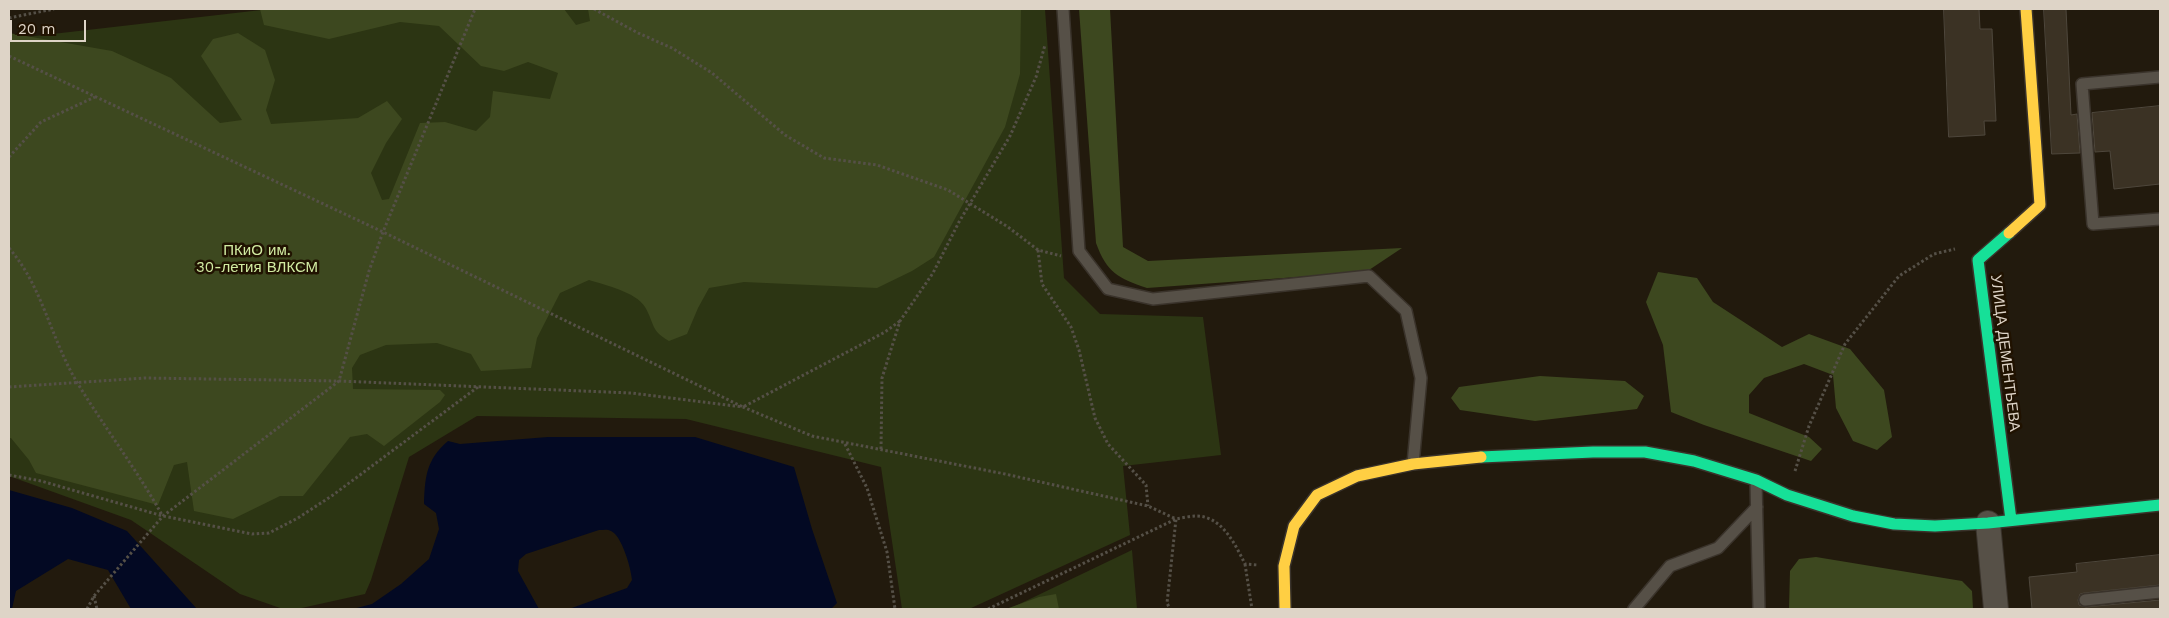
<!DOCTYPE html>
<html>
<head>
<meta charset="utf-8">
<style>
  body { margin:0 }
  #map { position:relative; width:2169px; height:618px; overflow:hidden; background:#221a0d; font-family:"Work Sans",sans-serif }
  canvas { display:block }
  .frame { position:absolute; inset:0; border:10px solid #ded4c7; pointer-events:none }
  .scale { position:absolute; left:10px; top:20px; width:76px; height:22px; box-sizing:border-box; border:2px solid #ded4c7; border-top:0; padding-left:6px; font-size:15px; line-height:18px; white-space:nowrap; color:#ded4c7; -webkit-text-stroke:4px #201200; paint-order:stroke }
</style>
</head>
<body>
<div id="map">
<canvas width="2169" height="618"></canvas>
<div class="frame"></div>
<div class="scale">20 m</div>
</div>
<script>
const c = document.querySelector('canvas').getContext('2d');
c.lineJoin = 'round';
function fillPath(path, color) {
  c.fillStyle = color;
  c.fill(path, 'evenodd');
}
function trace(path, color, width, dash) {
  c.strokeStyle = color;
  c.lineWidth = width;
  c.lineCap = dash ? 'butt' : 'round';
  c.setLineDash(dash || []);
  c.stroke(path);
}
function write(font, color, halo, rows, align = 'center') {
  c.font = font + ' "Work Sans",sans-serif';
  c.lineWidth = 5;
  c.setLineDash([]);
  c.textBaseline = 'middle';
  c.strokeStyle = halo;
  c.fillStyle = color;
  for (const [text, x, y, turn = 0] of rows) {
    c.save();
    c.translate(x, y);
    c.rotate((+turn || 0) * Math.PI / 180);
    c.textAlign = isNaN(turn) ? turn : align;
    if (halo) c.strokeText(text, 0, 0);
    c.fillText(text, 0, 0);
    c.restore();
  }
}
fillPath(new Path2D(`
  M 270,9 L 1045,9 L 1064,278 L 1100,314 L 1203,317 L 1221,455 L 1123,466 L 1130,535 L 969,609 L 902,609 L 881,467 L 686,419 L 477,416 L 409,457 L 371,580 L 365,594 L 297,609 L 283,609 L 240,594 L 131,520 L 9,476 L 9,39 Z
  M 1132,550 L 1137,609 L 1009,609 Z`), '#2c3513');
fillPath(new Path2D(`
  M 260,9 L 564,9 L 576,25 L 590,21 L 588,9 L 1021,9 L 1020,74 L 1005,127 L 934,257 L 912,271 L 877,288 L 744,282 L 709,288 L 698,308 L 687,334 L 669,341 C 650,330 655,324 645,307 C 636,292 605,285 589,280 L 560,293 L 537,338 L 531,368 L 481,371 L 471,354 L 437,343 L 386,345 L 360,355 L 352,368 L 353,389 L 440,390 L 445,395 L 440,402 L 384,446 L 367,434 L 350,437 L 303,496 L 280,496 L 233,519 L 194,511 L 187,462 L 174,465 L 158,505 L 36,473 L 29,460 L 11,438 L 9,438 L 9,33 L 112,51 L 171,78 L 220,123 L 242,120 L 201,56 L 213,39 L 238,33 L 265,50 L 275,80 L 266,110 L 271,124 L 358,118 L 387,101 L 402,119 L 386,143 L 371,173 L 382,200 L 389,199 L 420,123 L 445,122 L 476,131 L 490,117 L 493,91 L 550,99 L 558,73 L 528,62 L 504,71 L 481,66 L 439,26 L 400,22 L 329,39 L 264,25 Z
  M 1079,9 L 1110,9 L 1123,247 L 1148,261 L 1402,248 L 1366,272 L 1147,288 C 1118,278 1107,273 1096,243 Z
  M 1658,272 L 1697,278 L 1713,302 L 1782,347 L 1809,334 L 1850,349 L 1884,390 L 1892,437 L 1877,450 L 1853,441 L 1836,408 L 1833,375 L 1804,364 L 1764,378 L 1749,395 L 1749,413 L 1809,437 L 1822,449 L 1811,461 L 1704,425 L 1671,412 L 1663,345 L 1646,302 Z
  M 1540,376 L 1625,381 L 1644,396 L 1637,409 L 1535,421 L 1460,410 L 1451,398 L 1459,387 Z
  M 1816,557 L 1962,581 L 1972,591 L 1973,609 L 1789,609 L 1790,571 L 1799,559 Z
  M 1056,594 L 1059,609 L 1006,609 L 1039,597 Z`), '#3d481f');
fillPath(new Path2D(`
  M 548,437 L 695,437 L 794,467 L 812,529 L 837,603 L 831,609 L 569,609 L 627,588 L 632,580 C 631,568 622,536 611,531 C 608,529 603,530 599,530 L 526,554 L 519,560 L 518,571 L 539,609 L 353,609 L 372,604 L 401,584 L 429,559 L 439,529 L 436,513 L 424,504 C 425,477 426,460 448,441 L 460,444 Z
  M 9,490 L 72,508 L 127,531 L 197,609 L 131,609 L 108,570 L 68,559 L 16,591 L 12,609 L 9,609 Z`), '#030923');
const building = new Path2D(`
  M 1944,9 L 1979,9 L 1980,29 L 1992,29 L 1996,121 L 1984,121 L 1985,135 L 1949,137 Z
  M 2044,9 L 2066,9 L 2071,115 L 2077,114 L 2080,153 L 2052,154 Z
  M 2160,106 L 2160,184 L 2114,189 L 2110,151 L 2095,152 L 2092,113 Z
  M 2160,555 L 2160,585 L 2084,593 L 2080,594 L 2078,600 L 2079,605 L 2086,607 L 2160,600 L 2160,609 L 2032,609 L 2029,577 L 2077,572 L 2076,564 Z`);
fillPath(building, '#3b3224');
trace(building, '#4e473c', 1);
const lane = new Path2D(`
  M 1063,9 L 1079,251 L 1108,289 L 1153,299 L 1369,276 L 1406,311 L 1421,378 L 1413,464
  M 2160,77 L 2082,84 L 2093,224 L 2160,219
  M 1756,482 L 1759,609
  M 2085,600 L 2160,592
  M 1634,609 L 1670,566 L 1718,548 L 1757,507`);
const street = new Path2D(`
  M 1988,523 L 1996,609`);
const fast = new Path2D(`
  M 2009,233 L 1978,260 L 2011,520
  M 1481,457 L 1593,452 L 1645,452 L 1694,461 L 1756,480 L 1787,495 L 1853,516 L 1894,524 L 1935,526 L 1988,523 L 2160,505`);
const slow = new Path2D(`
  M 2009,233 L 2040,205 L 2026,9
  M 1285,609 L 1284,566 L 1294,526 L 1317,495 L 1357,476 L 1413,464 L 1481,457`);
trace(lane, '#3a332b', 14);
trace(street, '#3a332b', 26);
trace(fast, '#3a332b', 14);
trace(slow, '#3a332b', 14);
trace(new Path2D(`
  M 594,9 L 638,33 L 672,48 L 712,73 L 785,135 L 824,158 L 877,165 L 948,190 L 1008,227 L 1038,250 L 1061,256
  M 9,18 L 54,9
  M 9,56 L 383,232 L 743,407 L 885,332 L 900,321
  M 9,157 L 41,122 L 95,97
  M 9,248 C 43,287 51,340 78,384 C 105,428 137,470 162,515
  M 1038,250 L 1042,284 L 1071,327 L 1079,350 L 1095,418 L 1108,444 L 1146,485 L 1148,506
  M 9,387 L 145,378 L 339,381 L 631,393 L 743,407 L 812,436 L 1005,474 L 1148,506 L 1176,519 L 1167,603 L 1170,609
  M 845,444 L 867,488 L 887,552 L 895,609
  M 881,449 L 882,378 L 900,321 L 933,273 L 959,222 L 1010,136 L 1036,77 L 1045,45
  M 1795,471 L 1809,426 L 1845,344 L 1899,276 L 1934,254 L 1955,249
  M 9,475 L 41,481 L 163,516 L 252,534 L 269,533 L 298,518 L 333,495 L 478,387
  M 1245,564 L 1252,609
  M 94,596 L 97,609
  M 87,609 L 94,596 L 163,516 L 339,381 L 369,271 L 383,232 L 475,9
  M 988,609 L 1176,519 C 1182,518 1190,516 1196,516 C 1222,516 1235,544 1245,564 L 1258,565`), '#555047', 3, [2.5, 2.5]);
trace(lane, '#565047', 11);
trace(street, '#565047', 24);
trace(fast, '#16e098', 11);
trace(slow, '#ffcf43', 11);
write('15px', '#d2eca2', '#201200', [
  ["ПКиО им.",257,251],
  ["30-летия ВЛКСМ",257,268]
]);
write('15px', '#ded4c7', '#201200', [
  ["УЛИЦА ДЕМЕНТЬЕВА",2005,353,83]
]);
</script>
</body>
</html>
